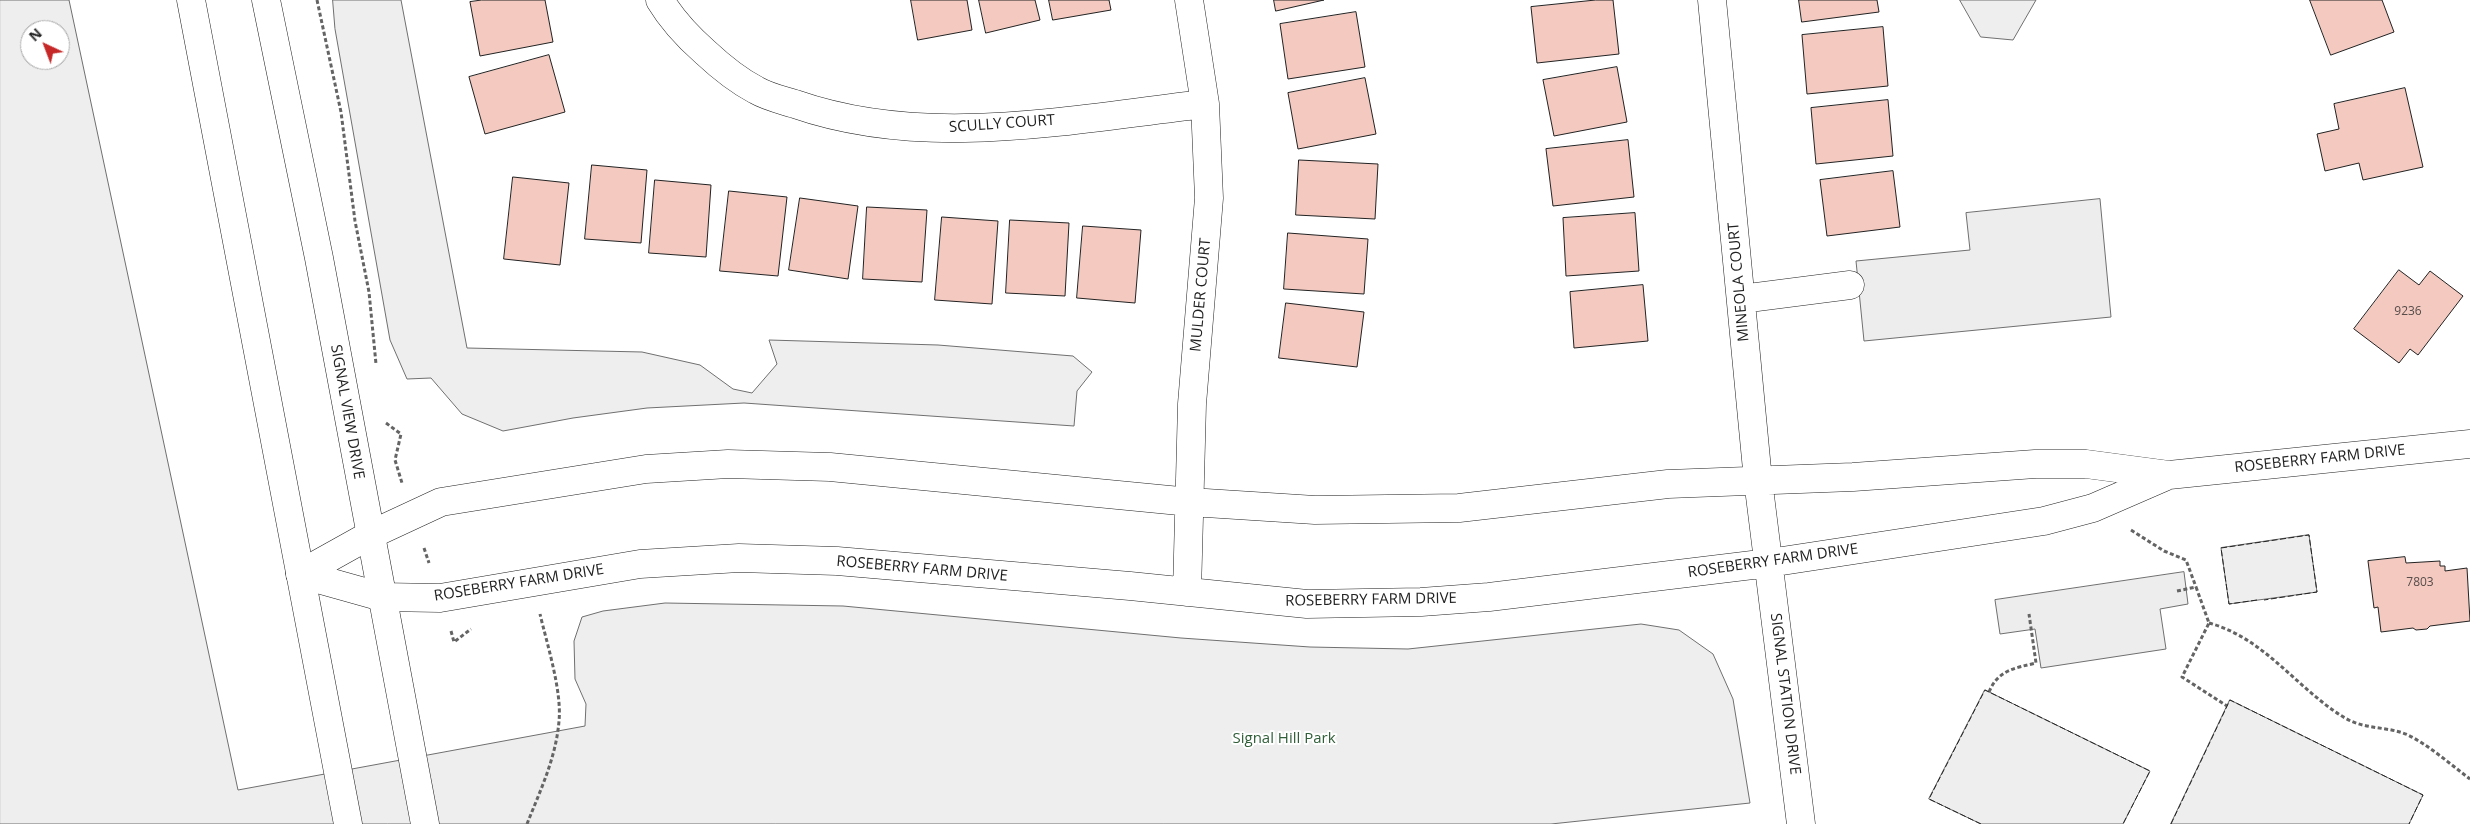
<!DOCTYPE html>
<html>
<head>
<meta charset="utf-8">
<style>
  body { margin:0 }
  #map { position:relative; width:2470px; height:824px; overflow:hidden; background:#fff; font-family:"Open Sans",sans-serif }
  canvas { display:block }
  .north { position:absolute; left:20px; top:20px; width:50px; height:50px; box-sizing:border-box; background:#fff; border:1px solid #a7a7a7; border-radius:50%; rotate:317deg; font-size:14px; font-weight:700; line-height:20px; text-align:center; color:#222 }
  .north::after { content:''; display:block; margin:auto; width:18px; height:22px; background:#c62828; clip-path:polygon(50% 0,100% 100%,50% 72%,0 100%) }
</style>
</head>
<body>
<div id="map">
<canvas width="2470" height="824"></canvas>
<div class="north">N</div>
</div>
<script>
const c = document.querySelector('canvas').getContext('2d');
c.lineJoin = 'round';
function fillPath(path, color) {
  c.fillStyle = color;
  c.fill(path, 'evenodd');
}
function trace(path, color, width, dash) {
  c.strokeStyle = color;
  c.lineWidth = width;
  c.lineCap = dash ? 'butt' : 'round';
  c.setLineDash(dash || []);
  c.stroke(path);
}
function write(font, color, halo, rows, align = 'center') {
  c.font = font + ' "Open Sans",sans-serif';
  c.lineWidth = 4;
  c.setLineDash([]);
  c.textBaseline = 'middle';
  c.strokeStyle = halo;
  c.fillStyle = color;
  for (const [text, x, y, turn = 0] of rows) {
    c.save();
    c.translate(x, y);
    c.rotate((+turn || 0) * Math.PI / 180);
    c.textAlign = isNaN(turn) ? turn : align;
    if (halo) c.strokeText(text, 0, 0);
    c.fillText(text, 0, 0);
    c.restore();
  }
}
const green = new Path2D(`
  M 0,0 L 69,0 L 238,790 L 585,726 L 586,704 L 575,679 L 574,641 L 582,617 L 603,611 L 665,603 L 843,606 L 1181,638 L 1310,647 L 1408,649 L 1641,624 L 1679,630 L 1713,654 L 1733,699 L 1750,803 L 1551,824 L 0,824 ZM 30,30 L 60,30 L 60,60 L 30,60 Z
  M 333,0 L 401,0 L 467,348 L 642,352 L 700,365 L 733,389 L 752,393 L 777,364 L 769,340 L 938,345 L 1073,356 L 1092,372 L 1077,391 L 1074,426 L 744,403 L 647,408 L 573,418 L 503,431 L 462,414 L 431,378 L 407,379 L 390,340 L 335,29 Z
  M 1960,0 L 2036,0 L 2013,40 L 1981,37 Z
  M 2309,535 L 2317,592 L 2229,604 L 2221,548 Z
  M 1985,690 L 2150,771 L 2123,824 L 1981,824 L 1929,799 Z
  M 2230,700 L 2423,795 L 2409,824 L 2171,824 Z`);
fillPath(green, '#eee');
trace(green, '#6f6f6f', 1);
const parking = new Path2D(`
  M 2100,199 L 2111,317 L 1864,341 L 1856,261 L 1970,250 L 1966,213 Z
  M 2184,572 L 2188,604 L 2160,609 L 2166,649 L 2041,668 L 2035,629 L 2000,634 L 1995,600 Z`);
fillPath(parking, '#ededed');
trace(parking, '#6f6f6f', 1);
const building = new Path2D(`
  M 482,0 L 545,0 L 553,42 L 480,56 L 470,2 Z
  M 911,0 L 967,0 L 972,30 L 918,40 Z
  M 979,0 L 1035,0 L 1040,20 L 986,33 Z
  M 1049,0 L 1109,0 L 1111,10 L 1053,20 Z
  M 1274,0 L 1324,0 L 1276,11 Z
  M 1596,0 L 1613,0 L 1619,54 L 1537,63 L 1531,7 Z
  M 1799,0 L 1877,0 L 1879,12 L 1802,22 Z
  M 2310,0 L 2382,0 L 2394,32 L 2331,55 Z
  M 1356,12 L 1365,67 L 1288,79 L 1280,24 Z
  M 1883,27 L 1888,86 L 1807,94 L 1802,35 Z
  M 549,55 L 565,112 L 485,134 L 469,77 Z
  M 1617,67 L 1627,122 L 1554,136 L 1543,80 Z
  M 1365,78 L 1376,134 L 1298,149 L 1288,93 Z
  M 2405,88 L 2423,167 L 2363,180 L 2359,163 L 2325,171 L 2317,134 L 2339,129 L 2334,104 Z
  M 1888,100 L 1893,156 L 1816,164 L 1811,108 Z
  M 1628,140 L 1634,197 L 1553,206 L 1546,149 Z
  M 1299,160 L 1378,164 L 1375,219 L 1296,215 Z
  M 592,165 L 647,170 L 641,243 L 585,239 Z
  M 1893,171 L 1900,227 L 1827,236 L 1820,180 Z
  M 513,177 L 569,183 L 560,265 L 504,259 Z
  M 655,180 L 711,185 L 706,257 L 649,253 Z
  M 729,191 L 787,197 L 778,276 L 720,271 Z
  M 800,198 L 858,206 L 848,279 L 789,270 Z
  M 867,207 L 927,210 L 922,282 L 863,279 Z
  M 1635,213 L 1639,271 L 1566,276 L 1563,218 Z
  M 942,217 L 998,221 L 992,304 L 935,300 Z
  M 1010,220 L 1069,223 L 1065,296 L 1006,293 Z
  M 1083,226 L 1141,230 L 1135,303 L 1077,298 Z
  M 1288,233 L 1368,239 L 1364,294 L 1284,289 Z
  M 2399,270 L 2419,285 L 2430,271 L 2463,296 L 2418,355 L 2410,349 L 2399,363 L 2354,329 Z
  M 1643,285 L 1648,341 L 1574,348 L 1570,292 Z
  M 1286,303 L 1364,312 L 1357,367 L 1279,358 Z
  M 2405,557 L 2406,563 L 2440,561 L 2440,566 L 2445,566 L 2445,571 L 2467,568 L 2470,621 L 2430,626 L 2427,629 L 2416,630 L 2413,628 L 2381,632 L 2378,607 L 2374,608 L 2368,561 Z`);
fillPath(building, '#f3c9c0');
trace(building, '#222', 1);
const minor = new Path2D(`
  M 660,0 C 672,20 688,37 705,52 C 720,66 737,80 756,90 C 768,97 782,100 795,104 C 927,150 1070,119 1205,104
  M 1712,0 L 1758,480 L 1801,824
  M 1741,299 L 1850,285
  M 300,574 L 370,535 L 441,502 L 646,469 L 728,464 L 830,467 L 1190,502 L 1315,510 L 1459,508 L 1668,484 L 1853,477 L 2035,464 L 2086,464 L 2169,475 L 2470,444
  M 300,574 L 382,597 L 440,598 L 640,564 L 739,558 L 837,561 L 1130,586 L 1307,604 L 1421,602 L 1489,597 L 1769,563 L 2044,521 L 2093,508 L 2169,475
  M 1187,592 L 1192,404 L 1209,198 L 1205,104 L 1189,0`);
const major = new Path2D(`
  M 191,0 L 348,824
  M 266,0 L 319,258 L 425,824`);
trace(minor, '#222', 29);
trace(major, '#222', 29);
trace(new Path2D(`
  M 317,0 L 341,112 L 355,221 L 369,292 L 376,364
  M 386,423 L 401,434 L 395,460 L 402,483
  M 2131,530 L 2164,551 L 2186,560 L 2196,587
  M 424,548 L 429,563
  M 2177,591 L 2196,587 L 2209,623 L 2182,677 L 2227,706
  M 2209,623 C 2265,638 2298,690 2345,718 C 2365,730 2388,726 2408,735 C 2430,746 2450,764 2470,779
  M 451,631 L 454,642 L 471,629
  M 1989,692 C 1998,670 2015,668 2036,663 L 2029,614
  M 527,824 C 540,791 556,758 559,721 C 562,691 547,644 540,614`), '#646464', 3, [4, 2.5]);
trace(minor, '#fff', 28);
trace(major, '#fff', 28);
trace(new Path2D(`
  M 2257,600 L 2229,604 L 2221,548 L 2309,535 L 2317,592 L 2264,600
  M 1981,824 L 1929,799 L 1985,690 L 2150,771 L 2123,824
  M 2171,824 L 2230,700 L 2423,795 L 2409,824`), '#222', 1, [6, 2.5]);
write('12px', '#564c4a', null, [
  ["9236",2408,312],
  ["7803",2420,583]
]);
write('15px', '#222', '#fff', [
  ["SCULLY COURT",1002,124,-4],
  ["MINEOLA COURT",1739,282,-95],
  ["MULDER COURT",1201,295,-85],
  ["SIGNAL VIEW DRIVE",347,412,80],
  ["ROSEBERRY FARM DRIVE",2320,459,-6],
  ["ROSEBERRY FARM DRIVE",1773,561,-8],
  ["ROSEBERRY FARM DRIVE",922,569,5],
  ["ROSEBERRY FARM DRIVE",519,583,-9],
  ["ROSEBERRY FARM DRIVE",1371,600,-1],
  ["SIGNAL STATION DRIVE",1785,694,83]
]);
write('15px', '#2f5e38', '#fff', [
  ["Signal Hill Park",1284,739]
]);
</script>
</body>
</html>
